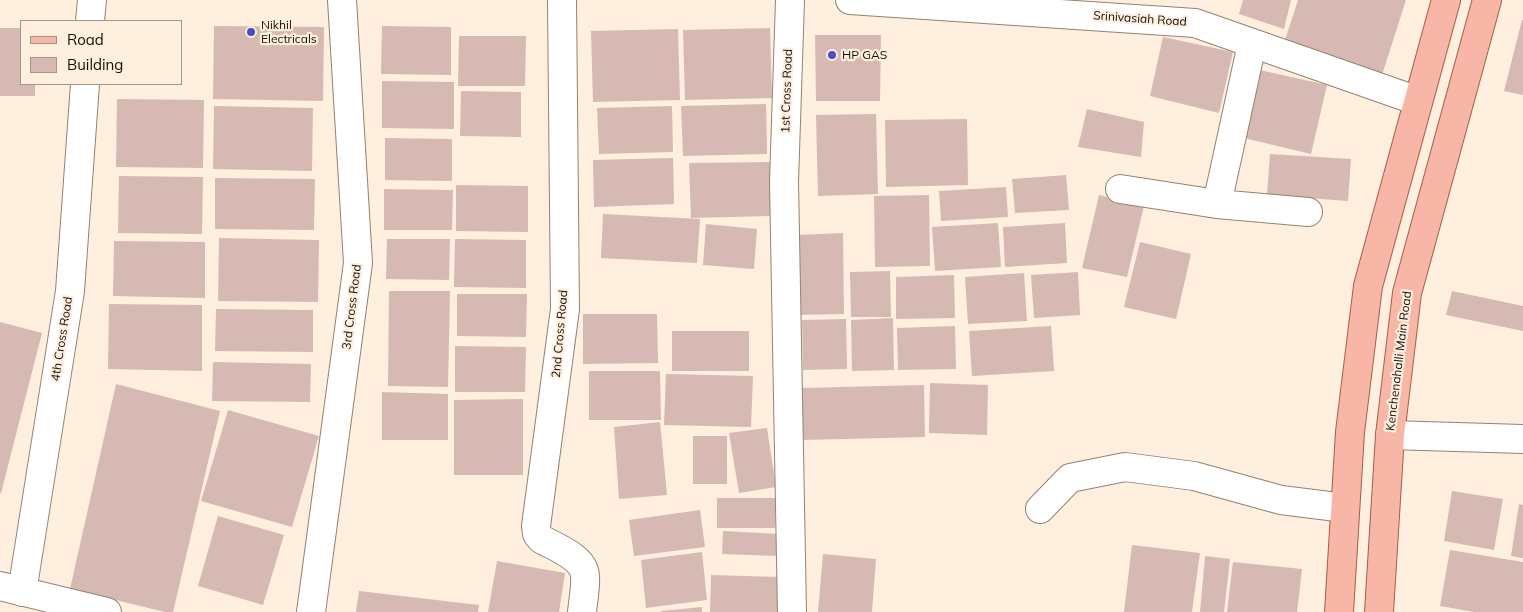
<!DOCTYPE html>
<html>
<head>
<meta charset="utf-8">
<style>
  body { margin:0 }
  #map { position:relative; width:1523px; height:612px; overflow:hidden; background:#feefde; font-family:Mulish,sans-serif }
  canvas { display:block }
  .legend { position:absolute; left:20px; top:20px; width:162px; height:65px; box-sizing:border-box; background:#feefde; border:1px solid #a19689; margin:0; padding:6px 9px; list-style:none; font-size:15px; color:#161009 }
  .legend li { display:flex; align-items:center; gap:10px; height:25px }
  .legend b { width:25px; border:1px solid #a19689 }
</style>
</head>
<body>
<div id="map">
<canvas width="1523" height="612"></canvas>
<ul class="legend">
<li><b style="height:6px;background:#f8b6a7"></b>Road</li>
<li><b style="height:14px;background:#d7b9b4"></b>Building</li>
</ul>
</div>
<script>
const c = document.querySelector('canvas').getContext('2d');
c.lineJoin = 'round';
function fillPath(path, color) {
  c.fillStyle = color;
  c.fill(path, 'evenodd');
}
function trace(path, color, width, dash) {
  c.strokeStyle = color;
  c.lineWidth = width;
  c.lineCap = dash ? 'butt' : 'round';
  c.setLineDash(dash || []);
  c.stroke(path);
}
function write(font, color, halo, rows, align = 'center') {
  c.font = font + ' Mulish,sans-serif';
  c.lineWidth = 4.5;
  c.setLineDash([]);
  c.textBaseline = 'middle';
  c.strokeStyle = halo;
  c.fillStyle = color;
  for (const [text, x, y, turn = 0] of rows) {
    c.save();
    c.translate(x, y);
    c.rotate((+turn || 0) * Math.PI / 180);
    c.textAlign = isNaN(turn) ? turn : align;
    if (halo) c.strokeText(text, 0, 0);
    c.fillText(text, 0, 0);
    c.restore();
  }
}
fillPath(new Path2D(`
  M 1243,0 L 1291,0 L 1284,29 L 1239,14 Z
  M 1298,0 L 1406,0 L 1382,75 L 1284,43 Z
  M 1522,20 L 1523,20 L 1523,95 L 1504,91 Z
  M 214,26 L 324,27 L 323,101 L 213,99 Z
  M 382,26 L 451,27 L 451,75 L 381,74 Z
  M 0,28 L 21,28 L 21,84 L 35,84 L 35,96 L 0,96 Z
  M 770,28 L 772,98 L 685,100 L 683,30 Z
  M 678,29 L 680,100 L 593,102 L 591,31 Z
  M 815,35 L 881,35 L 880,101 L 816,101 Z
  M 459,36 L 526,36 L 525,86 L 458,86 Z
  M 1163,37 L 1233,52 L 1219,113 L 1150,96 Z
  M 1260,70 L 1327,85 L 1311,154 L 1244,138 Z
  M 382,81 L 454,82 L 454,129 L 382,128 Z
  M 461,91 L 521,92 L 521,137 L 460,136 Z
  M 117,99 L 204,100 L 203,168 L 116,167 Z
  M 766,104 L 767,154 L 683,156 L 681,106 Z
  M 214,106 L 313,108 L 312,171 L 213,169 Z
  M 672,106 L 673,152 L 599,154 L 597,108 Z
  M 1087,109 L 1144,122 L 1141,157 L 1078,147 Z
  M 876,114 L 878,194 L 818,196 L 816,115 Z
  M 967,119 L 968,185 L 886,187 L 885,120 Z
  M 385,138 L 452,139 L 452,181 L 385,180 Z
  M 1270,154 L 1351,159 L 1348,201 L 1267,195 Z
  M 673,158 L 674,204 L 594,207 L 593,160 Z
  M 770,162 L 770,216 L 691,218 L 689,163 Z
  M 1066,175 L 1069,210 L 1015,213 L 1012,179 Z
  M 119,176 L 203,177 L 202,234 L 118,233 Z
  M 215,178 L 315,179 L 314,230 L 215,229 Z
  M 456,185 L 528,186 L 528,232 L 456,231 Z
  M 1006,187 L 1008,217 L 941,221 L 939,191 Z
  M 384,189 L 453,190 L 452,230 L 384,230 Z
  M 929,195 L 930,266 L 875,267 L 874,196 Z
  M 1099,195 L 1144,206 L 1127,277 L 1082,268 Z
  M 603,214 L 700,219 L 697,263 L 601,258 Z
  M 998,223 L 1001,267 L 935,271 L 932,227 Z
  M 1065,223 L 1067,263 L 1005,267 L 1003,227 Z
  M 706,224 L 757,229 L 754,269 L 703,265 Z
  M 843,233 L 844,314 L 799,315 L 798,235 Z
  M 219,238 L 319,240 L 318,302 L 218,301 Z
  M 387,239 L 450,239 L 449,280 L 386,279 Z
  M 455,239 L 526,240 L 526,288 L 454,287 Z
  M 114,241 L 205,242 L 205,298 L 113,296 Z
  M 1140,242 L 1191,254 L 1176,319 L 1124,307 Z
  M 890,271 L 891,317 L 851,317 L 850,272 Z
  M 1078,272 L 1080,315 L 1034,318 L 1031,275 Z
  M 1024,273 L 1027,321 L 968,324 L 965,277 Z
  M 954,275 L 955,318 L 896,319 L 896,277 Z
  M 389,291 L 450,291 L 448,387 L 388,386 Z
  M 1452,291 L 1523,306 L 1523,331 L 1446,315 Z
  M 457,294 L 527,294 L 526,337 L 457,336 Z
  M 109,304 L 202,305 L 202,371 L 108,369 Z
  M 216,309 L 313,310 L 313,352 L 215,351 Z
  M 583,314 L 657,314 L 658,363 L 583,364 Z
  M 893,318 L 894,370 L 852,371 L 851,320 Z
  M 846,319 L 847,369 L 803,370 L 802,320 Z
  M 0,322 L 42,333 L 1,493 L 0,493 Z
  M 955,326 L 956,369 L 898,370 L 897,328 Z
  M 1051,326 L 1054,371 L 972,376 L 969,331 Z
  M 672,331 L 749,331 L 749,371 L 672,371 Z
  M 455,346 L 526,347 L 525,392 L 455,392 Z
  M 213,362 L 311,364 L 310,402 L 212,401 Z
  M 589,371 L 660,371 L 661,420 L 589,420 Z
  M 666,374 L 753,376 L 751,427 L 664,425 Z
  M 930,383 L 988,385 L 987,435 L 929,433 Z
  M 116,384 L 220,411 L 173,612 L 165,612 L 70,589 Z
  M 924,385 L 925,437 L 801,440 L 800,388 Z
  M 382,392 L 448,394 L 448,440 L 382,440 Z
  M 523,399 L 523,475 L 454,475 L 454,400 Z
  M 228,410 L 319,436 L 292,527 L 201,501 Z
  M 660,422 L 667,495 L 619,499 L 614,427 Z
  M 767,428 L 776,487 L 739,493 L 729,433 Z
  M 693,436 L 727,436 L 727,484 L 693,484 Z
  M 1452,491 L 1503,499 L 1494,550 L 1444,541 Z
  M 717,498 L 776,498 L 775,528 L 717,528 Z
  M 1519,504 L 1523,505 L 1523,558 L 1511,556 Z
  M 700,510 L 705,547 L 634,556 L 629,520 Z
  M 218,516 L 284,535 L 263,605 L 198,586 Z
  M 723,531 L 779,534 L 778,556 L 722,554 Z
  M 1132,545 L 1200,553 L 1192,612 L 1124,612 Z
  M 1450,550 L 1523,562 L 1523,612 L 1474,612 L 1440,606 Z
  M 702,552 L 707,600 L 646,608 L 641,560 Z
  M 823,554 L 876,559 L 872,612 L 818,612 Z
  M 1205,556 L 1230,559 L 1224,612 L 1200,612 Z
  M 497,561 L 565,573 L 559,612 L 488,612 Z
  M 1233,562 L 1302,569 L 1297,612 L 1227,612 Z
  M 711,575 L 779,577 L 777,612 L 710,612 Z
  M 359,591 L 479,605 L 478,612 L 356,612 Z
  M 702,607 L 702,612 L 661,612 L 661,611 Z`), '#d7b9b4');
const minor = new Path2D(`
  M 562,0 L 565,309 L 536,526 L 537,534 L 541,539 C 555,547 584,557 585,576 C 586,587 583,601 582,612
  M 790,0 L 784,182 L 792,612
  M 850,0 L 1195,23 L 1418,101
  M 90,21 L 92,0
  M 1120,189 L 1217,204 L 1308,212
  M 1217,204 L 1252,44
  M 1390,435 L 1523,439
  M 1040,509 L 1070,478 L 1125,467 L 1194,476 L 1281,500 L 1345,508
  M 0,586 L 107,612
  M 22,592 L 70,291 L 85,84
  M 311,612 L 358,263 L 342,0`);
const major = new Path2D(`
  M 1339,612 L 1350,432 L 1368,286 L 1446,0
  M 1379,612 L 1390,435 L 1407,293 L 1487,0`);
trace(minor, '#94826f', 30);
trace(major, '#a65d4a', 30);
trace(minor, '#fff', 28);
trace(major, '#f8b6a7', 28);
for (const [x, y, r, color] of [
  [251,32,5,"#444fc3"],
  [832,55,5,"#444fc3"]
]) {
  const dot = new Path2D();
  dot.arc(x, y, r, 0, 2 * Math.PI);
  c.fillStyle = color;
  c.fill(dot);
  trace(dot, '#feefde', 2);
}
write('12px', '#161009', '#feefde', [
  ["Srinivasiah Road",1140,19,4],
  ["1st Cross Road",787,91,-88],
  ["3rd Cross Road",352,307,-83],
  ["2nd Cross Road",560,334,-85],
  ["4th Cross Road",62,339,-81],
  ["Kenchenahalli Main Road",1399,361,-83]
]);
write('12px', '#161009', '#feefde', [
  ["Nikhil",261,25],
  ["Electricals",261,39],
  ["HP GAS",842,55]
], 'left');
</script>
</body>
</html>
